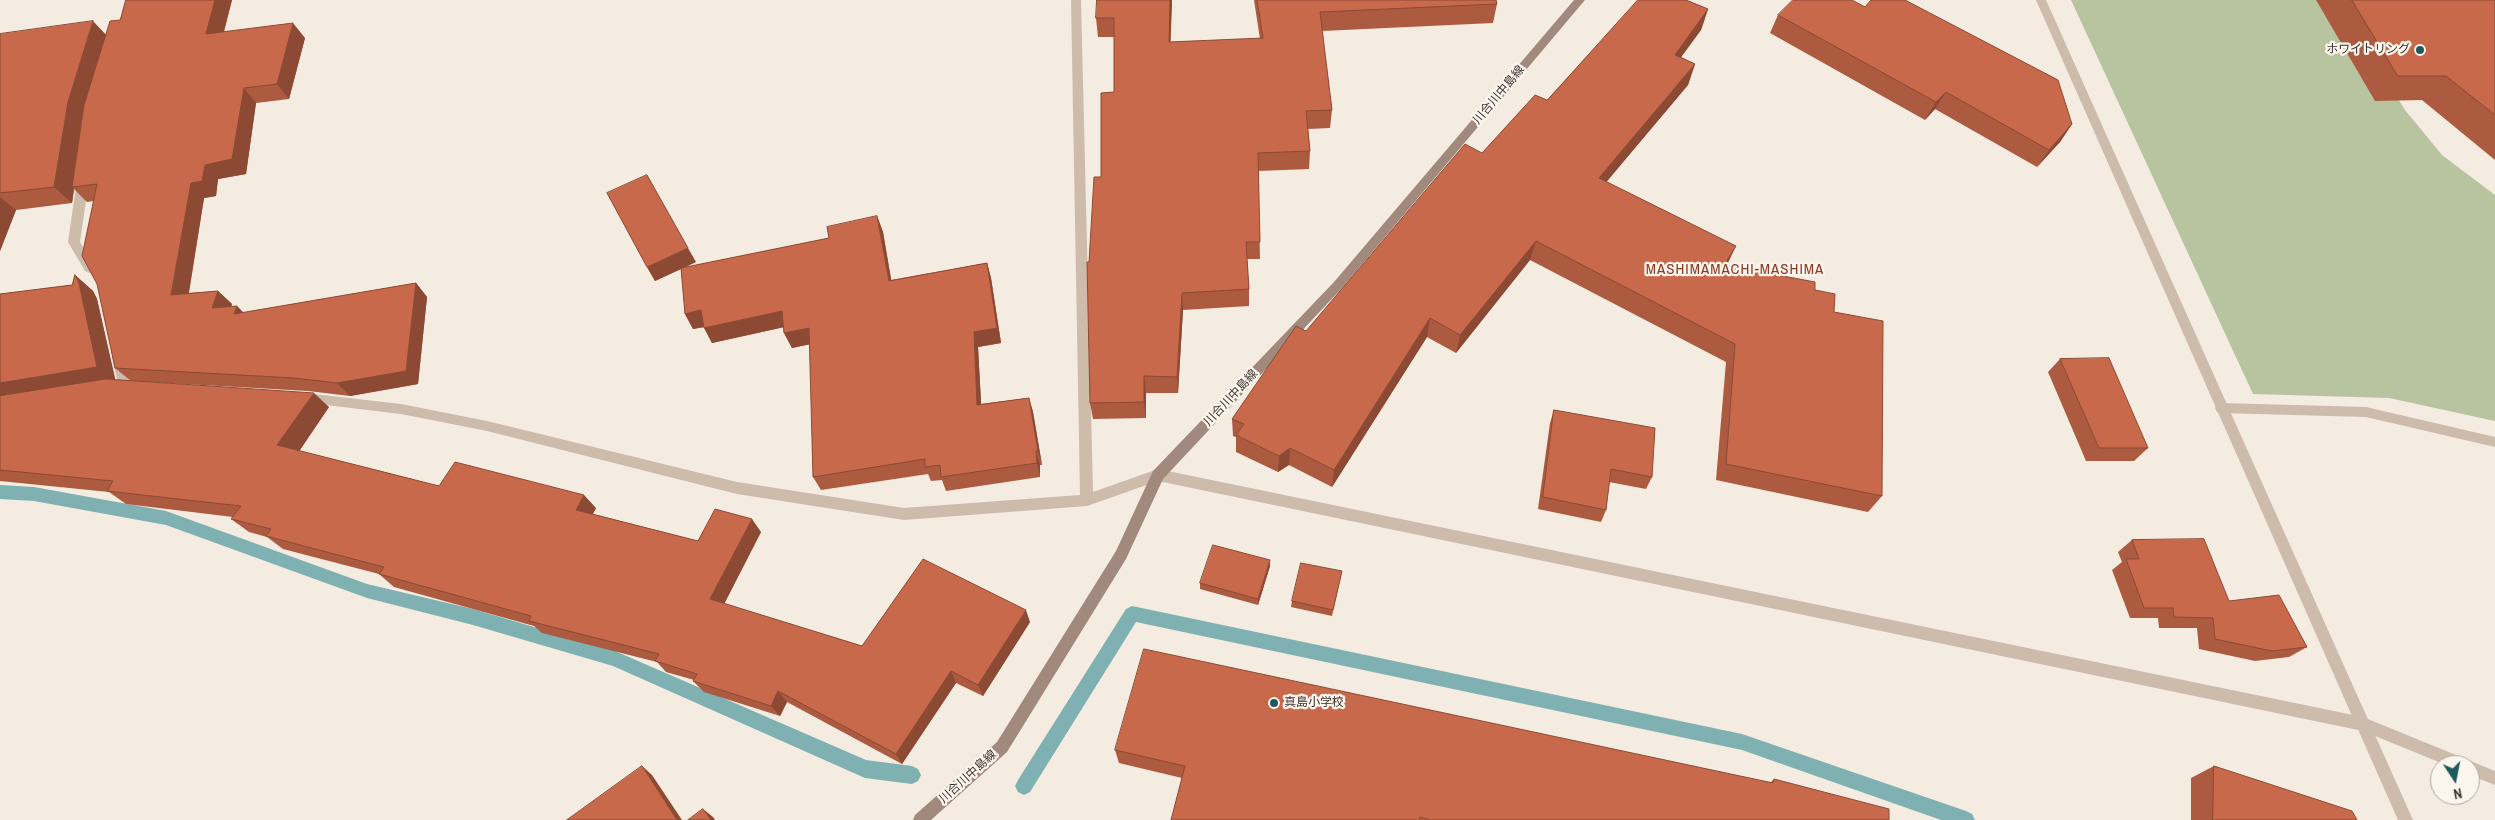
<!DOCTYPE html>
<html>
<head>
<meta charset="utf-8">
<style>
  body { margin:0 }
  #map { position:relative; width:2495px; height:820px; overflow:hidden; background:#f4ebe1; font-family:"Archivo Narrow",sans-serif }
  canvas { display:block }
  .north { position:absolute; left:2430px; top:755px; width:50px; height:50px; box-sizing:border-box; background:#fbf5ee; border:1px solid #aea6a0; border-radius:50%; rotate:169deg; font-size:14px; font-weight:700; line-height:20px; text-align:center; color:#3b302b }
  .north::after { content:''; display:block; margin:auto; width:18px; height:22px; background:#1f5a5e; clip-path:polygon(50% 0,100% 100%,50% 72%,0 100%) }
</style>
</head>
<body>
<div id="map">
<canvas width="2495" height="820"></canvas>
<div class="north">N</div>
</div>
<script>
const c = document.querySelector('canvas').getContext('2d');
c.lineJoin = 'round';
function fillPath(path, color) {
  c.fillStyle = color;
  c.fill(path, 'evenodd');
}
function trace(path, color, width, dash) {
  c.strokeStyle = color;
  c.lineWidth = width;
  c.lineCap = dash ? 'butt' : 'round';
  c.setLineDash(dash || []);
  c.stroke(path);
}
function write(font, color, halo, rows, align = 'center') {
  c.font = font + ' "Archivo Narrow","Noto Sans JP",sans-serif';
  c.lineWidth = 4.5;
  c.setLineDash([]);
  c.textBaseline = 'middle';
  c.strokeStyle = halo;
  c.fillStyle = color;
  for (const [text, x, y, turn = 0] of rows) {
    c.save();
    c.translate(x, y);
    c.rotate((+turn || 0) * Math.PI / 180);
    c.textAlign = isNaN(turn) ? turn : align;
    if (halo) c.strokeText(text, 0, 0);
    c.fillText(text, 0, 0);
    c.restore();
  }
}
fillPath(new Path2D(`
  M 2071,0 L 2336,0 L 2405,110 L 2442,155 L 2495,195 L 2495,421 L 2389,398 L 2253,394 Z`), '#b8c4a0');
fillPath(new Path2D(`
  M 0,485 L 34,487 L 166,511 L 367,584 L 473,609 L 615,651 L 866,760 L 912,766 L 918,769 L 921,775 L 918,781 L 912,784 L 865,778 L 613,666 L 473,625 L 367,598 L 166,525 L 34,501 L 0,499 Z
  M 1132,606 L 1742,734 L 1966,811 L 1972,814 L 1975,820 L 1941,820 L 1742,750 L 1136,622 L 1030,792 L 1024,795 L 1018,792 L 1015,786 L 1018,780 L 1126,609 Z`), '#7fb0b2');
fillPath(new Path2D(`
  M 83,176 L 89,180 L 80,242 L 95,268 L 89,273 L 85,271 L 68,242 L 77,180 Z
  M 118,353 L 122,354 L 124,358 L 131,387 L 129,391 L 121,391 L 119,387 L 112,358 L 114,354 Z
  M 2221,403 L 2366,407 L 2495,437 L 2495,447 L 2366,417 L 2221,413 L 2217,412 L 2215,408 L 2217,404 Z`), '#cdbbac');
fillPath(new Path2D(`
  M 1071,0 L 1081,0 L 1093,492 L 1158,469 L 2363,717 L 2495,771 L 2495,785 L 2470,775 L 2470,765 L 2446,765 L 2363,731 L 1158,481 L 1087,506 L 904,520 L 737,494 L 487,431 L 401,414 L 301,402 L 299,398 L 301,394 L 305,393 L 401,404 L 487,421 L 737,482 L 904,508 L 1080,495 Z`), '#cdbbac');
fillPath(new Path2D(`
  M 2036,0 L 2046,0 L 2413,820 L 2398,820 Z`), '#cdbbac');
fillPath(new Path2D(`
  M 1574,0 L 1585,0 L 1342,288 L 1163,479 L 1126,559 L 1007,752 L 931,820 L 913,820 L 915,815 L 997,742 L 1116,551 L 1153,471 L 1334,282 Z`), '#a18a7d');
fillPath(new Path2D(`
  M 126,0 L 232,0 L 224,32 L 305,38 L 289,99 L 256,103 L 246,174 L 218,179 L 216,196 L 204,198 L 189,293 L 218,291 L 232,304 L 231,307 L 237,306 L 243,313 L 416,283 L 427,297 L 418,384 L 350,396 L 308,391 L 131,381 L 115,368 L 94,201 L 87,202 L 74,189 L 72,203 L 16,210 L 0,251 L 0,34 L 105,35 L 120,20 Z
  M 1172,0 L 1170,42 L 1260,39 L 1254,0 L 1496,0 L 1497,4 L 1493,23 L 1322,31 L 1332,110 L 1330,128 L 1308,129 L 1310,151 L 1309,169 L 1258,171 L 1260,259 L 1247,259 L 1249,289 L 1249,306 L 1183,310 L 1178,393 L 1146,393 L 1146,418 L 1093,419 L 1090,403 L 1089,262 L 1101,177 L 1114,92 L 1114,37 L 1098,37 L 1096,18 Z
  M 2316,0 L 2495,0 L 2495,160 L 2422,100 L 2375,101 Z
  M 1708,9 L 1701,30 L 1681,57 L 1695,64 L 1688,85 L 1606,182 L 1727,265 L 1815,290 L 1834,312 L 1882,496 L 1868,512 L 1716,480 L 1726,362 L 1530,260 L 1456,353 L 1427,337 L 1332,487 L 1289,465 L 1278,472 L 1236,452 L 1236,437 L 1233,436 L 1232,419 L 1306,331 L 1482,153 L 1547,100 Z
  M 1778,15 L 2072,124 L 2060,142 L 2037,167 L 1935,109 L 1925,120 L 1770,33 Z
  M 877,216 L 883,232 L 891,280 L 987,263 L 991,278 L 1001,343 L 978,347 L 981,404 L 1029,398 L 1033,412 L 1042,465 L 1040,465 L 1040,477 L 946,491 L 942,480 L 931,481 L 928,474 L 821,490 L 813,477 L 810,344 L 792,348 L 784,333 L 784,327 L 712,343 L 704,327 L 693,329 L 685,314 L 681,269 L 655,281 L 647,267 L 696,262 L 683,268 L 829,238 Z
  M 75,275 L 93,291 L 97,299 L 115,380 L 329,407 L 299,451 L 439,486 L 596,508 L 593,514 L 698,541 L 761,532 L 724,604 L 862,646 L 1030,622 L 983,696 L 956,683 L 902,764 L 787,702 L 780,716 L 704,692 L 693,681 L 694,680 L 666,672 L 657,662 L 542,633 L 534,626 L 394,587 L 379,574 L 283,549 L 267,537 L 249,532 L 231,519 L 233,517 L 126,504 L 109,492 L 0,481 L 0,294 L 72,285 Z
  M 2060,359 L 2148,448 L 2134,461 L 2086,461 L 2048,372 Z
  M 1554,410 L 1652,477 L 1646,489 L 1609,482 L 1606,510 L 1601,522 L 1538,509 L 1550,423 Z
  M 2132,540 L 2229,601 L 2307,647 L 2289,657 L 2255,661 L 2199,649 L 2197,628 L 2159,628 L 2158,618 L 2130,618 L 2112,570 L 2122,562 L 2118,552 Z
  M 1270,560 L 1270,566 L 1258,605 L 1200,589 L 1200,583 Z
  M 1342,571 L 1332,616 L 1291,607 L 1292,601 Z
  M 1115,750 L 1770,783 L 1774,779 L 1889,820 L 1171,820 L 1182,778 L 1119,763 Z
  M 2214,766 L 2357,820 L 2191,820 L 2191,778 Z`), '#ac5a40');
fillPath(new Path2D(`
  M 215,0 L 232,0 L 219,49 L 206,34 Z
  M 1170,0 L 1172,0 L 1170,61 L 1169,42 Z
  M 1708,9 L 1701,30 L 1668,75 L 1675,55 Z
  M 93,21 L 109,38 L 72,187 L 74,189 L 72,203 L 54,187 L 68,102 Z
  M 293,23 L 305,38 L 289,99 L 277,84 Z
  M 1695,64 L 1688,85 L 1593,198 L 1599,178 Z
  M 244,88 L 256,103 L 246,174 L 218,179 L 216,196 L 204,198 L 186,309 L 171,295 L 191,183 Z
  M 1946,92 L 1935,109 L 1925,120 L 1936,102 Z
  M 2072,124 L 2060,142 L 2037,167 L 2049,150 Z
  M 0,197 L 16,210 L 0,251 Z
  M 877,216 L 883,232 L 894,296 L 889,281 Z
  M 1536,241 L 1530,260 L 1456,353 L 1460,335 Z
  M 1736,246 L 1727,265 L 1715,283 L 1724,265 Z
  M 688,248 L 696,262 L 655,281 L 647,267 Z
  M 987,263 L 991,278 L 1001,343 L 978,347 L 982,419 L 977,405 L 974,332 Z
  M 75,275 L 93,291 L 97,299 L 116,382 L 0,401 L 0,383 L 97,367 Z
  M 416,283 L 427,297 L 418,384 L 350,396 L 337,383 Z
  M 218,291 L 232,304 L 226,322 L 212,308 Z
  M 1182,293 L 1183,310 L 1178,393 L 1177,377 Z
  M 237,306 L 251,320 L 234,314 Z
  M 701,310 L 710,326 L 693,329 L 685,314 Z
  M 782,311 L 789,326 L 712,343 L 704,328 Z
  M 1430,318 L 1427,337 L 1332,487 L 1334,470 Z
  M 809,328 L 816,343 L 792,348 L 784,333 Z
  M 1144,376 L 1146,393 L 1146,418 L 1144,402 Z
  M 314,393 L 329,407 L 294,459 L 277,445 Z
  M 1029,398 L 1033,412 L 1042,465 L 1038,451 Z
  M 1290,448 L 1289,465 L 1278,472 L 1279,456 Z
  M 1036,451 L 1040,465 L 1040,477 L 1037,463 Z
  M 584,495 L 596,508 L 587,523 L 576,510 Z
  M 752,519 L 761,532 L 720,612 L 710,599 Z
  M 1270,560 L 1270,566 L 1258,605 L 1258,599 Z
  M 1026,610 L 1030,622 L 983,696 L 978,685 Z
  M 951,671 L 956,683 L 902,764 L 896,754 Z
  M 778,691 L 787,702 L 780,716 L 771,706 Z
  M 642,766 L 652,775 L 682,820 L 677,820 Z
  M 703,809 L 713,817 L 715,820 L 711,820 Z`), '#8c4a34');
const building = new Path2D(`
  M 126,0 L 215,0 L 206,34 L 293,23 L 277,84 L 244,88 L 232,159 L 205,165 L 202,181 L 191,183 L 171,295 L 218,291 L 212,308 L 237,306 L 234,314 L 416,283 L 406,371 L 337,383 L 294,378 L 115,368 L 97,284 L 82,256 L 97,184 L 72,187 L 84,105 L 110,21 L 120,20 Z
  M 1097,0 L 1170,0 L 1169,42 L 1263,38 L 1257,0 L 1496,0 L 1497,4 L 1320,12 L 1332,110 L 1306,111 L 1310,151 L 1258,153 L 1260,242 L 1246,242 L 1249,289 L 1182,293 L 1177,377 L 1144,376 L 1144,402 L 1090,403 L 1087,262 L 1089,262 L 1094,177 L 1101,177 L 1101,93 L 1114,92 L 1114,18 L 1096,18 Z
  M 1638,0 L 1686,0 L 1708,9 L 1675,55 L 1695,64 L 1599,178 L 1736,246 L 1724,265 L 1815,282 L 1815,290 L 1835,294 L 1834,312 L 1883,321 L 1882,496 L 1726,464 L 1735,344 L 1536,241 L 1460,335 L 1430,318 L 1334,470 L 1290,448 L 1279,456 L 1236,435 L 1244,424 L 1232,419 L 1296,326 L 1306,331 L 1465,144 L 1482,153 L 1535,95 L 1547,100 Z
  M 1793,0 L 1852,0 L 1865,7 L 1871,0 L 1905,0 L 2058,80 L 2072,124 L 2049,150 L 1946,92 L 1936,102 L 1778,15 Z
  M 2352,0 L 2495,0 L 2495,115 L 2446,76 L 2398,76 Z
  M 93,21 L 68,102 L 54,187 L 0,193 L 0,34 Z
  M 647,175 L 688,248 L 647,267 L 607,193 Z
  M 877,216 L 889,281 L 987,263 L 997,328 L 974,332 L 977,405 L 1029,398 L 1038,451 L 1036,451 L 1037,463 L 941,477 L 940,465 L 925,467 L 925,459 L 813,477 L 809,328 L 784,333 L 782,311 L 704,328 L 701,310 L 685,314 L 681,268 L 829,238 L 827,227 Z
  M 75,275 L 79,283 L 97,367 L 0,383 L 0,294 L 72,285 Z
  M 2109,358 L 2148,448 L 2099,448 L 2060,359 Z
  M 106,379 L 314,393 L 277,445 L 439,486 L 455,462 L 584,495 L 576,510 L 698,541 L 715,509 L 752,519 L 710,599 L 862,646 L 923,559 L 1026,610 L 978,685 L 951,671 L 896,754 L 778,691 L 771,706 L 693,681 L 697,674 L 655,661 L 659,654 L 529,621 L 531,616 L 379,574 L 384,567 L 266,536 L 271,529 L 231,519 L 241,506 L 107,491 L 113,481 L 0,470 L 0,396 Z
  M 1554,410 L 1655,428 L 1652,477 L 1611,469 L 1606,510 L 1543,497 Z
  M 2204,539 L 2229,601 L 2279,595 L 2307,647 L 2272,651 L 2215,639 L 2213,618 L 2174,617 L 2173,608 L 2144,608 L 2126,559 L 2139,559 L 2132,540 Z
  M 1213,545 L 1270,560 L 1258,599 L 1200,583 Z
  M 1301,563 L 1342,571 L 1333,610 L 1292,601 Z
  M 1144,649 L 1773,783 L 1774,779 L 1889,809 L 1889,820 L 1431,820 L 1420,817 L 1419,820 L 1171,820 L 1185,766 L 1115,750 Z
  M 642,766 L 677,820 L 567,820 Z
  M 2214,766 L 2352,811 L 2357,820 L 2213,820 Z
  M 703,809 L 711,820 L 688,820 Z`);
fillPath(building, '#c8694b');
trace(building, '#8c4a34', 1);
for (const [x, y, r, color] of [
  [2420,50,5,"#1f5a5e"],
  [1274,703,5,"#1f5a5e"]
]) {
  const dot = new Path2D();
  dot.arc(x, y, r, 0, 2 * Math.PI);
  c.fillStyle = color;
  c.fill(dot);
  trace(dot, '#fbf5ee', 2);
}
write('12px', '#3b302b', '#fbf5ee', [
  ["ホワイトリング",2410,50],
  ["真島小学校",1284,703,"left"]
], 'right');
write('12px', '#3b302b', '#fbf5ee', [
  ["川合川中島線",1499,95,-50],
  ["川合川中島線",1231,398,-47],
  ["川合川中島線",968,777,-42]
]);
c.letterSpacing = '1px';
write('15px', '#8c3b22', '#fbf5ee', [
  ["MASHIMAMACHI-MASHIMA",1735,270]
]);
c.letterSpacing = '0px';
</script>
</body>
</html>
